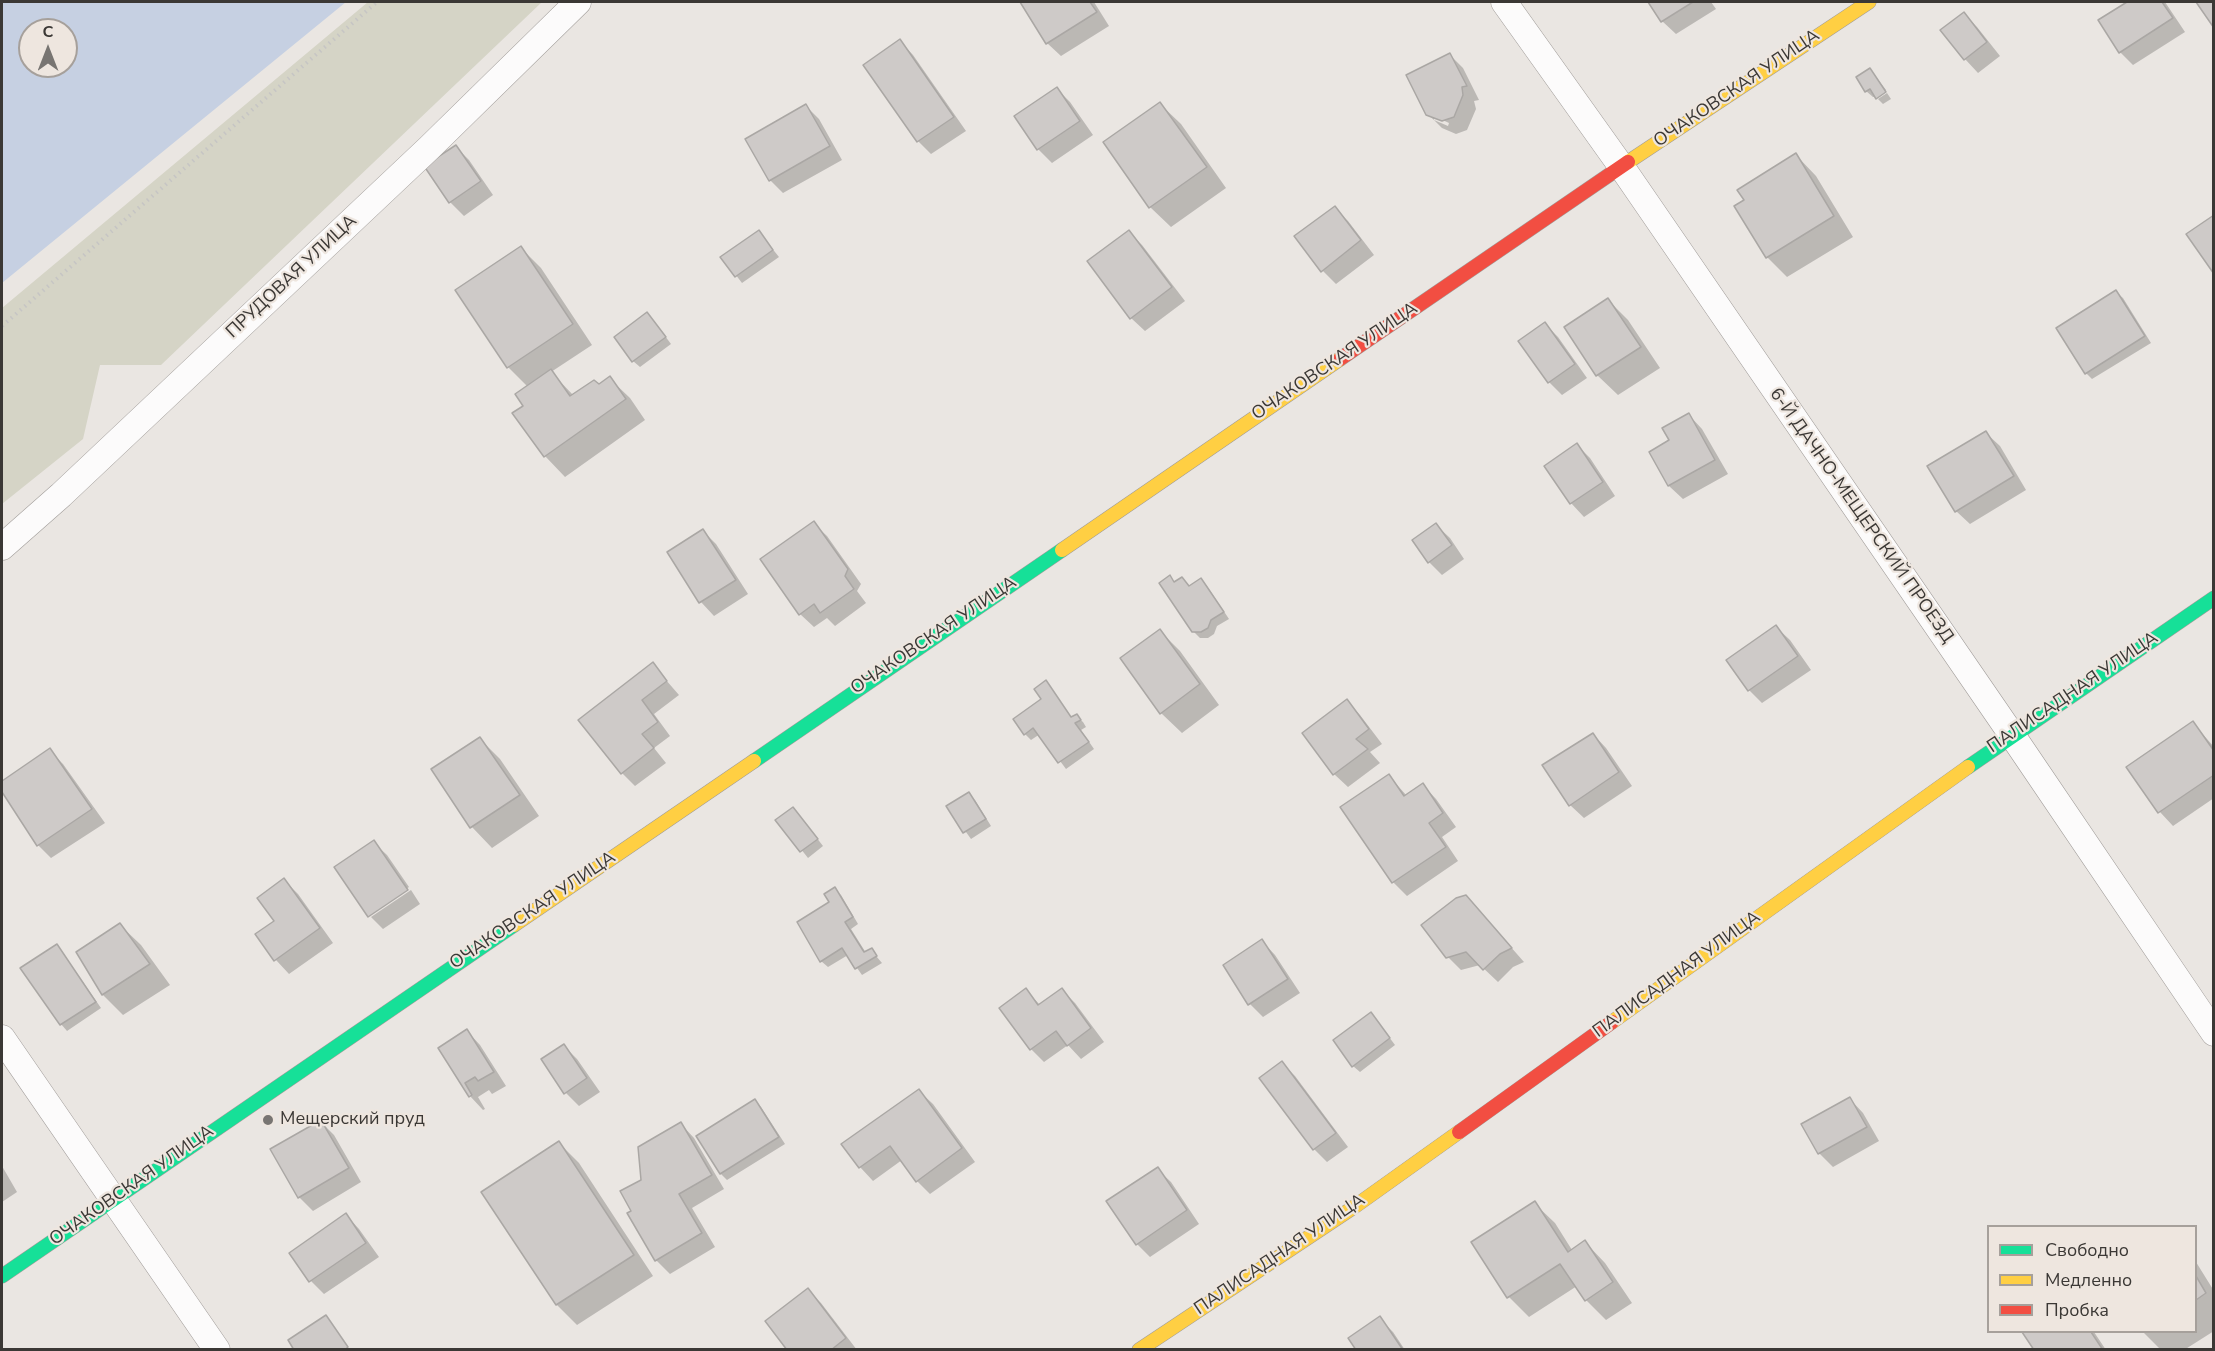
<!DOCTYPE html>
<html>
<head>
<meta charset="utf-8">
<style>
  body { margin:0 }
  #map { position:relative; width:2215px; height:1351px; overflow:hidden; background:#eae6e2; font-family:"Nunito Sans",sans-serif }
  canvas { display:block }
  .frame { position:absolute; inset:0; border:3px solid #3b3835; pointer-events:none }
  .legend { position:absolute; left:1987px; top:1225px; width:210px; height:108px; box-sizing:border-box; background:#eee6df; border:2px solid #a6a09b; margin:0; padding:8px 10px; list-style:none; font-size:18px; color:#3b3835 }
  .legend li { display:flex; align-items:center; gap:12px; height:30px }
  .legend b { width:30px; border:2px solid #a6a09b }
  .north { position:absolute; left:18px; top:18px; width:60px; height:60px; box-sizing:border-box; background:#eee6df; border:2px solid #a6a09b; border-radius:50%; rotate:0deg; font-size:16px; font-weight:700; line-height:24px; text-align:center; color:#3b3835 }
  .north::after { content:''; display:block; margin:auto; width:21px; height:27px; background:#787572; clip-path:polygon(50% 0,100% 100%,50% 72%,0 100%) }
</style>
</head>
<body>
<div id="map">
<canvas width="2215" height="1351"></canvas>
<div class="frame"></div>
<ul class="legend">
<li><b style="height:8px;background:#16e098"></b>Свободно</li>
<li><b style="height:8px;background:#ffcf43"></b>Медленно</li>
<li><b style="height:8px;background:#f24e42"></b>Пробка</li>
</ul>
<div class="north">С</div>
</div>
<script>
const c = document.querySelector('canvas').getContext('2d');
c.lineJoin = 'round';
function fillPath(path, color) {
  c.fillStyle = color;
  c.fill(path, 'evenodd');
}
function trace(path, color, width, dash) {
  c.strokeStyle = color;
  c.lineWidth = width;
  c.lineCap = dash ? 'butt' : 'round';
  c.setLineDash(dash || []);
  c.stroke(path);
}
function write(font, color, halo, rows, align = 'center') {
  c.font = font + ' "Nunito Sans",sans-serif';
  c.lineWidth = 4.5;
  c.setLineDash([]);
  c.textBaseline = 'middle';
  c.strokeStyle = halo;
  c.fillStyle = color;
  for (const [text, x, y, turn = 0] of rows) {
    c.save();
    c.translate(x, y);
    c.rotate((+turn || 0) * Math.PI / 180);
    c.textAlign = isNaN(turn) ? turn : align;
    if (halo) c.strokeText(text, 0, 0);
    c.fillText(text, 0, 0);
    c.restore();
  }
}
fillPath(new Path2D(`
  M 368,2 L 542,2 L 161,365 L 100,365 L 83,439 L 2,504 L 2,308 Z`), '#d5d4c6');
fillPath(new Path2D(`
  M 2,2 L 346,2 L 2,283 ZM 30,30 L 66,30 L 66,66 L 30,66 Z`), '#c6d0e2');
fillPath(new Path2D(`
  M 1022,2 L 1094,2 L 1109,26 L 1061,56 L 1047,43 Z
  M 1650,2 L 1711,2 L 1716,9 L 1676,34 L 1662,21 Z
  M 2130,2 L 2165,2 L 2185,32 L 2133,65 L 2120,52 L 2100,20 Z
  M 1964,14 L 1977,27 L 2000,56 L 1978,73 L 1965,59 Z
  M 900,41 L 913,55 L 966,131 L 931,154 L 918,141 Z
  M 1450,55 L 1463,68 L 1479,100 L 1474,101 L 1476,109 L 1467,130 L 1456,134 L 1442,128 L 1428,114 ZM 1434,116 L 1449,123 L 1448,126 L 1434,120 Z
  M 1870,69 L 1886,90 L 1876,97 L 1873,97 L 1866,91 Z
  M 1057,89 L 1070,102 L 1093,135 L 1052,163 L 1038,149 L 1016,117 Z
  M 1887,93 L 1891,99 L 1883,104 L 1878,99 Z
  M 1160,104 L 1181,124 L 1226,188 L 1171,227 L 1150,207 Z
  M 806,106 L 819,119 L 842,160 L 783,193 L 770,180 Z
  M 456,147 L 469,160 L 493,195 L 464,216 L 450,202 L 426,167 Z
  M 1796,155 L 1816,176 L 1853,237 L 1787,277 L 1767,257 Z
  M 1334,208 L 1348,221 L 1374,255 L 1336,284 L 1323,271 Z
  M 759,232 L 779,257 L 742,283 L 722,257 Z
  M 1129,232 L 1142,245 L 1185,301 L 1145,331 L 1131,318 Z
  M 521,248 L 541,268 L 592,345 L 551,372 L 574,396 L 599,386 L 609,378 L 630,398 L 645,420 L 565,477 L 545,456 L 525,406 L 528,387 L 508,367 Z
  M 2116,292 L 2123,298 L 2151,343 L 2092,379 L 2086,373 Z
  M 1608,300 L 1628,320 L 1660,368 L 1618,395 L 1597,375 Z
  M 653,320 L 671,344 L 640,367 L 633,361 Z
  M 1545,324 L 1558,337 L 1587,378 L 1562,395 L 1549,382 Z
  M 1689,415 L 1702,429 L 1728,474 L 1683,499 L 1669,486 L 1651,452 L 1671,441 Z
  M 1986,433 L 2000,446 L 2026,490 L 1970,524 L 1956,511 Z
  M 1577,445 L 1590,458 L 1615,496 L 1584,517 L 1571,503 L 1546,466 Z
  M 813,523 L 827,536 L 861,584 L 857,591 L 866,603 L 835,626 L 827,618 L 814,627 L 800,614 Z
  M 1436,525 L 1450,538 L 1464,559 L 1442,575 L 1429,562 Z
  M 703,531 L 716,544 L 748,594 L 714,616 L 701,602 L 669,552 Z
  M 1170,577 L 1175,583 L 1182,578 L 1190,587 L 1200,580 L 1207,586 L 1229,619 L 1217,626 L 1214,634 L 1208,638 L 1200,638 L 1193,631 Z
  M 1776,627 L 1790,640 L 1811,670 L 1762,703 L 1749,690 Z
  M 1160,631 L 1180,651 L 1219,705 L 1182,733 L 1161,713 Z
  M 652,664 L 679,695 L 654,714 L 670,736 L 654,748 L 666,763 L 635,786 L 622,773 L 580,720 Z
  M 1046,682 L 1072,718 L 1076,716 L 1083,722 L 1086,727 L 1081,730 L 1094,749 L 1066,769 L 1040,734 L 1031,740 L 1025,734 L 1043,699 Z
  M 1347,701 L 1360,715 L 1382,744 L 1370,752 L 1380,763 L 1348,787 L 1334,774 L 1304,733 Z
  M 2193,723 L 2214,747 L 2214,798 L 2173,826 L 2160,812 L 2128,767 Z
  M 1593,734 L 1606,748 L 1632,786 L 1584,818 L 1570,805 Z
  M 480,739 L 500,759 L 539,816 L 492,848 L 472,827 L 433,770 Z
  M 49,750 L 63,764 L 105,823 L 51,858 L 38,845 L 2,790 L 2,782 Z
  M 1389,776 L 1407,796 L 1423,785 L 1436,799 L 1456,827 L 1442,837 L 1458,861 L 1407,896 L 1393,882 L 1342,807 Z
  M 968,794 L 975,800 L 991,826 L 971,839 L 948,807 Z
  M 799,815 L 823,846 L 808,858 L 778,820 Z
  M 373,842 L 387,855 L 409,887 L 370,914 L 370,916 L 336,867 Z
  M 284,880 L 298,894 L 333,943 L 289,974 L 276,960 L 257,934 L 276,921 Z
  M 834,889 L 841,895 L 858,924 L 851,929 L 866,953 L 871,950 L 882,963 L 862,975 L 848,955 L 828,967 L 821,961 Z
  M 411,890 L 420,904 L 383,929 L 371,917 Z
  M 1466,896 L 1524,962 L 1513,967 L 1498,982 L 1480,965 L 1461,970 L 1448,957 Z
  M 120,925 L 141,945 L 170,985 L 123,1015 L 103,995 L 78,953 Z
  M 1262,941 L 1275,955 L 1300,993 L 1263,1017 L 1250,1004 Z
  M 63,953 L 101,1008 L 67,1031 L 61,1024 Z
  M 1026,990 L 1040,1005 L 1062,990 L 1075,1003 L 1104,1042 L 1081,1059 L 1068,1045 L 1044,1062 L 1031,1049 Z
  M 1377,1021 L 1395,1045 L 1360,1072 L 1353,1066 Z
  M 467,1031 L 480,1045 L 506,1086 L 492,1094 L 489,1090 L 478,1097 L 485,1109 L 483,1110 L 470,1096 L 440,1048 Z
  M 564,1046 L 577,1059 L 600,1092 L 579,1106 L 566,1093 Z
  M 1282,1063 L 1295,1076 L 1348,1147 L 1327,1162 L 1314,1149 Z
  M 919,1091 L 933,1104 L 975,1162 L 930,1194 L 917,1181 L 902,1160 L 873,1181 L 860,1167 Z
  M 1850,1099 L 1863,1113 L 1879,1141 L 1833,1167 L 1819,1153 Z
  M 755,1101 L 761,1107 L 785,1144 L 727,1180 L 721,1174 L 698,1137 Z
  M 321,1122 L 334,1135 L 361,1182 L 313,1211 L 299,1197 Z
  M 681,1124 L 694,1138 L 724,1189 L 692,1208 L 715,1247 L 670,1274 L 656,1260 L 633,1211 L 642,1180 Z
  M 559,1143 L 579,1163 L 653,1276 L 577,1325 L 557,1305 L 484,1193 Z
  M 2,1166 L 17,1192 L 2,1202 Z
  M 1157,1169 L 1171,1182 L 1199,1224 L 1150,1257 L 1137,1244 Z
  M 1534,1203 L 1555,1223 L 1572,1250 L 1585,1242 L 1605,1263 L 1632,1303 L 1606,1320 L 1586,1300 L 1577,1286 L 1529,1317 L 1509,1297 Z
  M 346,1215 L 359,1229 L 379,1257 L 324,1294 L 311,1281 L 291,1253 Z
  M 2196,1262 L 2214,1291 L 2214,1331 L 2184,1350 L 2161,1350 L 2143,1332 L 2196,1332 Z
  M 808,1290 L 821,1303 L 857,1350 L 789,1350 Z
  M 1379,1318 L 1393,1332 L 1405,1350 L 1358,1350 Z
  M 2024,1332 L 2094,1332 L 2106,1350 L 2036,1350 Z`), '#0003');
const building = new Path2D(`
  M 1020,2 L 1090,2 L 1097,12 L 1046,44 Z
  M 1648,2 L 1693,2 L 1661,22 Z
  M 2127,2 L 2162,2 L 2173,18 L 2119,53 L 2098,20 Z
  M 2196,2 L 2214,2 L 2214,28 Z
  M 1964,12 L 1987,42 L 1964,60 L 1940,30 Z
  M 900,39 L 954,117 L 917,142 L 863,65 Z
  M 1450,53 L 1467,86 L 1462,87 L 1463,95 L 1454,117 L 1442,121 L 1426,115 L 1406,75 Z
  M 1870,68 L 1886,92 L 1876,99 L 1870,89 L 1865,92 L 1856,77 Z
  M 1057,87 L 1080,121 L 1037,150 L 1014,116 Z
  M 1160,102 L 1207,167 L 1149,208 L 1103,142 Z
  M 806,104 L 830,146 L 769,181 L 745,139 Z
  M 456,145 L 481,181 L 449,203 L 424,166 Z
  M 1796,153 L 1834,216 L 1766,258 L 1734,206 L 1744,200 L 1737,190 Z
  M 1335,206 L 1361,240 L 1321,272 L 1294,236 Z
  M 2214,215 L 2214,274 L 2186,234 Z
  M 759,230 L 773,250 L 735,277 L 720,257 Z
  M 1129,230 L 1172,287 L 1130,319 L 1087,261 Z
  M 521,246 L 573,324 L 507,368 L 455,290 Z
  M 2116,290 L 2145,336 L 2085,374 L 2056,328 Z
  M 1608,298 L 1641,347 L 1596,376 L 1564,327 Z
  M 647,312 L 666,337 L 632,362 L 614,337 Z
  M 1545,322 L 1575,364 L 1548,383 L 1518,341 Z
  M 551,369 L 570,396 L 594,380 L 599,384 L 610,376 L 626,399 L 544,457 L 512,413 L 523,406 L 515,394 Z
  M 1689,413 L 1715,460 L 1668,486 L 1649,452 L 1669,440 L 1662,428 Z
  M 1986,431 L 2014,476 L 1955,512 L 1927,466 Z
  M 1577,443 L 1603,482 L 1570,504 L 1544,466 Z
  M 814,521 L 848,569 L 845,576 L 854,589 L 820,613 L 814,604 L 799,615 L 760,559 Z
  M 1436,523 L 1452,545 L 1428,563 L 1412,540 Z
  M 703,529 L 736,580 L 699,603 L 667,552 Z
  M 1170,575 L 1174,582 L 1182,577 L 1189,586 L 1201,578 L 1224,612 L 1211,620 L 1208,628 L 1201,632 L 1192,632 L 1159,583 Z
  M 1776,625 L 1798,656 L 1748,691 L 1726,660 Z
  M 1160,629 L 1200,684 L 1160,714 L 1120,658 Z
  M 653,662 L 667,681 L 642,700 L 658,722 L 642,734 L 654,748 L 621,774 L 578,720 Z
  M 1046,680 L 1071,717 L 1077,714 L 1081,720 L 1075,723 L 1089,742 L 1058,763 L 1033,728 L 1024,735 L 1013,719 L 1041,699 L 1034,689 Z
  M 1347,699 L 1369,729 L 1356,739 L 1368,749 L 1333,775 L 1302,733 Z
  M 2193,721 L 2214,751 L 2214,775 L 2158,813 L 2126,767 Z
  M 1593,733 L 1619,772 L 1569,806 L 1542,765 Z
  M 480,737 L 520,795 L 470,828 L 431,769 Z
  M 50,748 L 92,809 L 37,846 L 2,792 L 2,781 Z
  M 1389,774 L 1404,796 L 1423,783 L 1443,813 L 1429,823 L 1446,847 L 1392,883 L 1340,807 Z
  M 969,792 L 986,819 L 963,833 L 946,806 Z
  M 793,807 L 818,839 L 800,852 L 775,820 Z
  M 374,840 L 408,890 L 368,917 L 334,867 Z
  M 284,878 L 320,928 L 274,961 L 255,934 L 274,921 L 257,898 Z
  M 835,887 L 853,917 L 845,922 L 864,952 L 872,948 L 877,956 L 855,969 L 842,948 L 820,962 L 797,922 L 829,902 L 824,894 Z
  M 1466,895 L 1512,948 L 1500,954 L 1483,970 L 1466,952 L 1446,958 L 1421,925 L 1456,898 Z
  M 120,923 L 150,964 L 102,995 L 76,952 Z
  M 1262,939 L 1288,979 L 1248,1005 L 1223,965 Z
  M 57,944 L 96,1002 L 60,1025 L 20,968 Z
  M 1026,988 L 1038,1005 L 1062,988 L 1091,1028 L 1067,1046 L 1056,1031 L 1030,1050 L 999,1008 Z
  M 1371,1012 L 1390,1038 L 1352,1067 L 1333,1040 Z
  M 467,1029 L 494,1072 L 478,1081 L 475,1077 L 465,1083 L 472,1095 L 469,1097 L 438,1048 Z
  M 564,1044 L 587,1078 L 564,1094 L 541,1059 Z
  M 1282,1061 L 1336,1133 L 1313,1150 L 1259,1078 Z
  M 919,1089 L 962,1148 L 916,1182 L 890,1146 L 859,1168 L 841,1144 Z
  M 1850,1097 L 1867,1127 L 1818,1154 L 1801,1124 Z
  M 755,1099 L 779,1137 L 720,1174 L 696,1136 Z
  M 321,1120 L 349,1168 L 298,1198 L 270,1149 Z
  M 681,1122 L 712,1175 L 679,1194 L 702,1233 L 655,1261 L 627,1213 L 631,1211 L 620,1191 L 641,1180 L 638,1147 Z
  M 559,1141 L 634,1255 L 556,1305 L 481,1192 Z
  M 1158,1167 L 1187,1210 L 1136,1245 L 1106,1201 Z
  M 1535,1201 L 1568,1252 L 1585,1240 L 1613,1282 L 1585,1301 L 1560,1264 L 1507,1298 L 1471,1242 Z
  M 346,1213 L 366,1243 L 309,1282 L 289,1253 Z
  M 2196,1276 L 2206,1293 L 2196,1300 Z
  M 808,1288 L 846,1338 L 831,1350 L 787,1350 L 765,1321 Z
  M 326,1315 L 348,1347 L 345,1350 L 294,1350 L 288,1340 Z
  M 1380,1316 L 1403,1350 L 1356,1350 L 1348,1338 Z
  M 2022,1332 L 2091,1332 L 2103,1350 L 2034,1350 Z`);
fillPath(building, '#cecac8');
trace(building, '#aaa7a4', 1.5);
const street = new Path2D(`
  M 1504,2 L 1621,166 L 2012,735 L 2214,1033
  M 2,547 L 61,495 L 429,148 L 578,2
  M 2,1038 L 217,1350`);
const fast = new Path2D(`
  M 754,761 L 1062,550
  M 1968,767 L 2214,598
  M 2,1276 L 514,925`);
const slow = new Path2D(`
  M 1628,162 L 1869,2
  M 1062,550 L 1340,359
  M 514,925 L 754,761
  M 1612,1022 L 1968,767
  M 1139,1350 L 1354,1207 L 1459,1132`);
const jam = new Path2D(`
  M 1340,359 L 1628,162
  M 1459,1132 L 1612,1022`);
trace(street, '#a09c99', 27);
trace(fast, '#a09c99', 15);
trace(slow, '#a09c99', 15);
trace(jam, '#a09c99', 15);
trace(new Path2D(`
  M 2,326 L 377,2`), '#c6c5c4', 4, [1.5, 4.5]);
trace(street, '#fcfbfb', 26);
trace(fast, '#16e098', 14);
trace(slow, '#ffcf43', 14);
trace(jam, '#f24e42', 14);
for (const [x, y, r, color] of [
  [268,1120,6,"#787572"]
]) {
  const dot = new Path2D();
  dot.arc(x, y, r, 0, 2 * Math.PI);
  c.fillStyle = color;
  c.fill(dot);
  trace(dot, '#eee6df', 2);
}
write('18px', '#3b3835', '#eee6df', [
  ["ОЧАКОВСКАЯ УЛИЦА",1737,89,-34],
  ["ПРУДОВАЯ УЛИЦА",292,277,-43],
  ["ОЧАКОВСКАЯ УЛИЦА",1335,362,-34],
  ["6-Й ДАЧНО-МЕЩЕРСКИЙ ПРОЕЗД",1861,516,55],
  ["ОЧАКОВСКАЯ УЛИЦА",934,636,-34],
  ["ПАЛИСАДНАЯ УЛИЦА",2073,693,-34],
  ["ОЧАКОВСКАЯ УЛИЦА",533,911,-34],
  ["ПАЛИСАДНАЯ УЛИЦА",1677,975,-36],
  ["ОЧАКОВСКАЯ УЛИЦА",132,1186,-35],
  ["ПАЛИСАДНАЯ УЛИЦА",1280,1255,-34]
]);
write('18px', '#3b3835', '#eee6df', [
  ["Мещерский пруд",280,1120]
], 'left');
</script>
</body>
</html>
